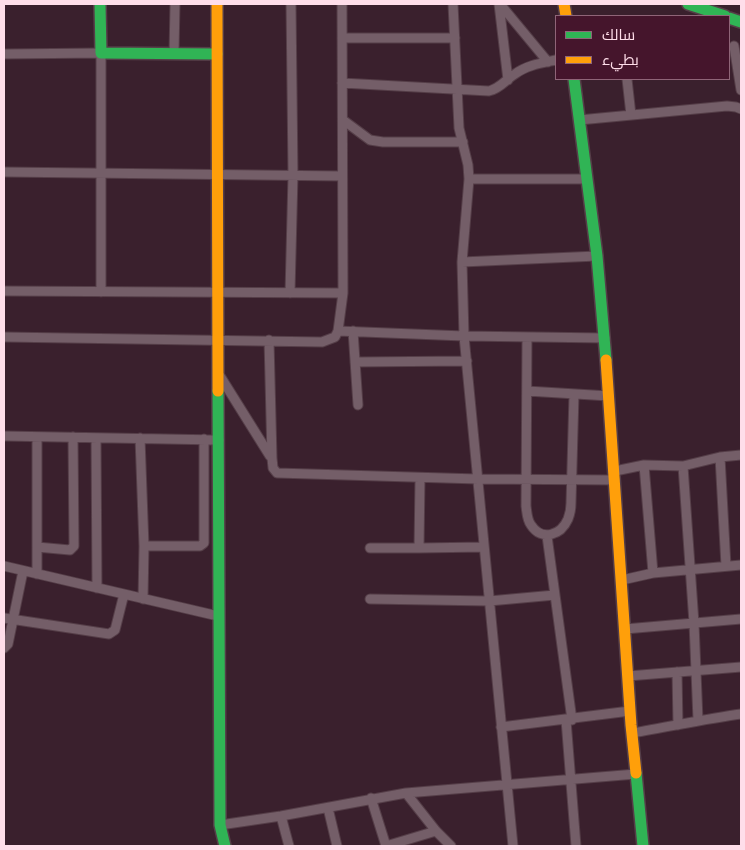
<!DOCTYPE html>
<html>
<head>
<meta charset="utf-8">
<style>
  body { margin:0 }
  #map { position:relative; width:745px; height:850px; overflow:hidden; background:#3a202d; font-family:Inter,Cairo,sans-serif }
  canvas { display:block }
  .frame { position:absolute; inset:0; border:5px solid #ffdeea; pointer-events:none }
  .legend { position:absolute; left:555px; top:15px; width:175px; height:65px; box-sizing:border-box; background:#45152c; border:1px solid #8f6578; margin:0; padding:6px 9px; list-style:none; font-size:15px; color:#ffdeea }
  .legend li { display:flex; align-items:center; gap:10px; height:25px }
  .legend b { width:25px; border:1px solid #8f6578 }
</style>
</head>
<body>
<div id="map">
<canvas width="745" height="850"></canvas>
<div class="frame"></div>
<ul class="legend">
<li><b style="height:6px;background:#30b455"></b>سالك</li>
<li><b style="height:6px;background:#ff9f0a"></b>بطيء</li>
</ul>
</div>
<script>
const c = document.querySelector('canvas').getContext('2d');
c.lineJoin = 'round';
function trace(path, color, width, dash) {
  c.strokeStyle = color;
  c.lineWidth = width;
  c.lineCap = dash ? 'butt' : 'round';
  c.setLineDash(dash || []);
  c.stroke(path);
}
const street = new Path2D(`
  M 453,4 L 459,128 L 468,165 L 469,179 L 462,262 L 464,336 L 513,846
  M 499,4 L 508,80
  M 500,4 L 548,62
  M 342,38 L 455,38
  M 734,46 L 741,90
  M 174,53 L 175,4
  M 4,54 L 101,53 L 101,292
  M 627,79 L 631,115
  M 342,83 L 489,91 C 501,88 505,80 515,74 C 527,65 542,63 556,60
  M 343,120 L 370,140 L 383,142 L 463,142
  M 579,120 L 727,106 L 736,107 L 741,109
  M 4,172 L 342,176
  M 469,179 L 587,179
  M 462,262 L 597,256
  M 4,291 L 343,293
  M 290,293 L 293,175 L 291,4
  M 338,331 L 464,336 L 605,338
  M 353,331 L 358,405
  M 4,337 L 322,342 L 335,337 L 338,331 L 343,293 L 342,4
  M 527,337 L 526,506 C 527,513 527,520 531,525 C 542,542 561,535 568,519 C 570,514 571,508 571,503 L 574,394
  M 269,340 L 272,458 L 273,468 L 277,473 L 478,479 L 615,480
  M 355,362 L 467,361
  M 220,376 L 270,456
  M 527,391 L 609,396
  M 4,436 L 219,440
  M 37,437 L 37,574
  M 96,438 L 97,588
  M 140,438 L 144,546 L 143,599
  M 720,457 L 726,566
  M 644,465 L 653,573
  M 683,466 L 694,623 L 698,720
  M 615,471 L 644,465 L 683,466 L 720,457 L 741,455
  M 420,478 L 419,548 L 484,547
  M 547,536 L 572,720
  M 144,546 L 200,546 L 204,543 L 204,439
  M 37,547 L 70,550 L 74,546 L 73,437
  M 370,548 L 419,548
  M 4,566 L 218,616
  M 622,580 L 653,573 L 741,565
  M 370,599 L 489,601 L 555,595
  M 4,618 L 109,634 L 115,630 L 124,594
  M 625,629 L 741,619
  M 4,648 L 8,644 L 23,571
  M 677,672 L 678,725
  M 628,676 L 741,667
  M 566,720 L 576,846
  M 501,727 L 630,711
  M 632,733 C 669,727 704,719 741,714
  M 406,793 L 436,831 L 451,846
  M 371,798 L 386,846
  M 328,808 L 337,846
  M 281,816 L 289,846
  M 220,825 L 281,816 L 406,793 L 636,774
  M 386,846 L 436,831`);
const fast = new Path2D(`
  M 100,4 L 101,53 L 217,54
  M 688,4 L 725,16
  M 729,18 L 741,22
  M 574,79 L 597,256 L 606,360
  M 218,391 L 220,825 L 225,846
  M 636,773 L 643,846`);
const slow = new Path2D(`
  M 217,4 L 218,391
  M 564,4 L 566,16
  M 606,360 L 631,725 L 636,773`);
trace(street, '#553e48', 11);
trace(fast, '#553e48', 14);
trace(slow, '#553e48', 14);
trace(street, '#745e68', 9);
trace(fast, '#30b455', 11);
trace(slow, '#ff9f0a', 11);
</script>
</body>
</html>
